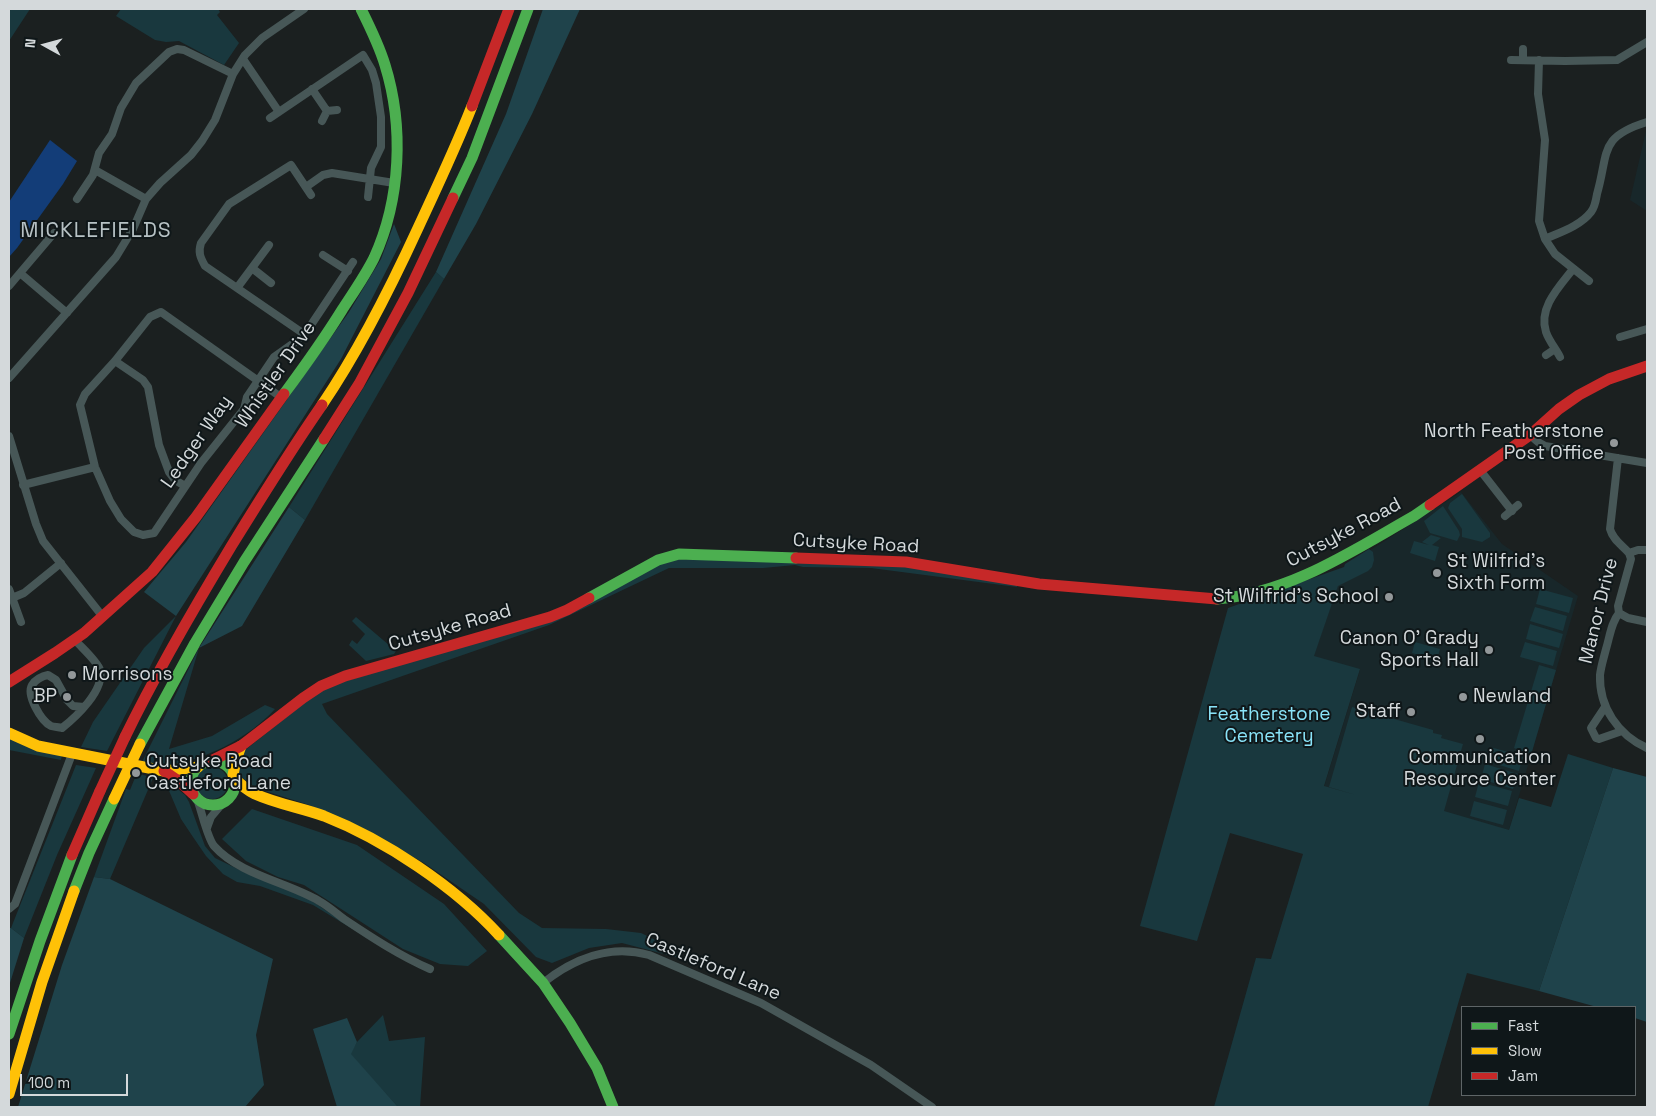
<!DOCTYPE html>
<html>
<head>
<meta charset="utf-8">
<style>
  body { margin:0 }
  #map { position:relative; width:1656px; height:1116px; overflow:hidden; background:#1b2020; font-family:"Space Grotesk",sans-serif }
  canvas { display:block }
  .frame { position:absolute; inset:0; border:10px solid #d4d9db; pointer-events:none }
  .legend { position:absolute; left:1461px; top:1006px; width:175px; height:90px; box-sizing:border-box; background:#0f1719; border:1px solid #5e6567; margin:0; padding:6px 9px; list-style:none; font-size:15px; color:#d4d9db }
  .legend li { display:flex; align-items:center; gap:10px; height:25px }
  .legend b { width:25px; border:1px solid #5e6567 }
  .north { position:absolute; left:20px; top:20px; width:50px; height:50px; -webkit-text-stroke:4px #0f1719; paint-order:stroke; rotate:277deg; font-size:14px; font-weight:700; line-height:20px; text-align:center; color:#d4d9db }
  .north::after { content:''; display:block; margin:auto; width:18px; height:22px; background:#d4d9db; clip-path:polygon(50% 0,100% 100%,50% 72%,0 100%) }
  .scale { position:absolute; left:20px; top:1074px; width:108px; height:22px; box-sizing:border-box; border:2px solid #d4d9db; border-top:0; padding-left:6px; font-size:15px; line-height:18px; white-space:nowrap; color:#d4d9db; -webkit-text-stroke:4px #0f1719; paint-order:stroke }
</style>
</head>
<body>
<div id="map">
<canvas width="1656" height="1116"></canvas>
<div class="frame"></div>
<ul class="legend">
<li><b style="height:6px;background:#4caf50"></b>Fast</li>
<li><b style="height:6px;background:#ffc107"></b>Slow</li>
<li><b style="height:6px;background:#c62828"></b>Jam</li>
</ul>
<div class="north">N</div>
<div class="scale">100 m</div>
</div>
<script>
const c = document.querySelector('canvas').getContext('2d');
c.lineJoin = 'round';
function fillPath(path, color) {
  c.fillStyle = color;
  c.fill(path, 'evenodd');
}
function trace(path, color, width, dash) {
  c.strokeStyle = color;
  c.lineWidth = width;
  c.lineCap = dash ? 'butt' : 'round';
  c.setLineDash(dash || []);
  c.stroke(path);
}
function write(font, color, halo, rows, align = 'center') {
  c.font = font + ' "Space Grotesk",sans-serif';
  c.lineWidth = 4;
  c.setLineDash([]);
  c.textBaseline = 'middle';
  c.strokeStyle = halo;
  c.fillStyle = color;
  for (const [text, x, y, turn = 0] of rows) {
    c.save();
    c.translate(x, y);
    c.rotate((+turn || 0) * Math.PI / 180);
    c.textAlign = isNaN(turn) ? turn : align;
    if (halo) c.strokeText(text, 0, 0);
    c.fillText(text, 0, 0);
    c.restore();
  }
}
fillPath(new Path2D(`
  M 1647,130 L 1647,211 L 1630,200 L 1646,131 Z
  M 1461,492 L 1502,544 L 1578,596 L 1427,1107 L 1214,1107 L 1256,958 L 1271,959 L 1360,670 L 1313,657 L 1344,567 Z`), '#18272a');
fillPath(new Path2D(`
  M 11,9 L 30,9 L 9,41 L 9,12 Z
  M 121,9 L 218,9 L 220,12 L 217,15 L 239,43 L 224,65 L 179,41 L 166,42 L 155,40 L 116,16 Z
  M 436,272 L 444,279 L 305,520 L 289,507 Z
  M 1462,494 L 1490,533 L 1490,537 L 1482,542 L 1462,537 L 1462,529 L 1448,508 L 1450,503 Z
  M 1443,506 L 1459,531 L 1460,535 L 1457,541 L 1430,533 L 1424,521 Z
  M 1431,535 L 1441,538 L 1432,545 L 1439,547 L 1435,561 L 1410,553 L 1414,541 L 1429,545 L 1422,542 Z
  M 1369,549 L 1373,552 L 1374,560 L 1372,567 L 1368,571 L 1338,586 L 1314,656 L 1360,669 L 1324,786 L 1356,795 L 1329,787 L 1352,707 L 1433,730 L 1433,733 L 1442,735 L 1441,738 L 1463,744 L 1444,811 L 1509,830 L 1519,798 L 1551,807 L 1568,754 L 1613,768 L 1539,991 L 1467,973 L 1428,1107 L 1214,1107 L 1256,958 L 1271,959 L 1303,854 L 1230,833 L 1197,941 L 1140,926 L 1228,608 L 1344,567 L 1345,564 Z
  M 669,559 L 908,565 L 1017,585 L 1017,587 L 871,568 L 803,567 L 795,565 L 763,568 L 669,568 L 549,625 L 322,704 L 327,714 L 519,913 L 542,928 L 606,929 L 641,933 L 666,945 L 683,959 L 622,943 L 589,948 L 552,963 L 536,957 L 484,904 L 424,863 L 359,827 L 309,805 L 256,788 L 237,774 L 239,755 L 323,688 L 558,616 Z
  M 1540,589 L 1573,598 L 1569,613 L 1536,604 Z
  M 1535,607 L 1567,616 L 1563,631 L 1530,621 Z
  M 176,616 L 107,751 L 81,747 L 93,722 L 144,648 Z
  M 356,617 L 396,651 L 394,654 L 366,661 L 349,645 L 352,640 L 357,644 L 365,634 L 352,621 Z
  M 1530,624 L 1563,634 L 1559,648 L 1526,639 Z
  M 1415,642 L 1440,649 L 1437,660 L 1412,653 Z
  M 1525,642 L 1557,651 L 1553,666 L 1520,657 Z
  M 199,648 L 169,749 L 212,736 L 265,705 L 275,709 C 250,737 203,762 165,765 C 157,765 149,763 142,762 Z
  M 1539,665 L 1556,670 L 1531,755 L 1514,748 Z
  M 9,738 L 62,755 L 61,760 L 9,750 Z
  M 1490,747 L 1523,756 L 1519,771 L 1486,761 Z
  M 1485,764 L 1518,774 L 1513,789 L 1481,779 Z
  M 76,765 L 96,768 L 57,855 L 24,938 L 11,928 Z
  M196 783a16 16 0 1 1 32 0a16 16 0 1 1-32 0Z
  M 137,773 L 153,778 L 110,879 L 94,877 L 126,789 L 130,790 Z
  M 169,782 L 185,795 L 189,802 L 205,846 L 215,858 L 246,873 L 303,895 L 364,936 L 313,905 L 260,886 L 237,882 L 223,874 L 206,856 L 193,837 L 181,819 L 167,786 Z
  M 1479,782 L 1512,791 L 1508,806 L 1475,797 Z
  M 1474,801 L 1507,810 L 1503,825 L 1470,816 Z
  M 252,809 L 357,845 L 444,904 L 487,951 L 468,966 L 440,964 L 403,949 L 304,885 L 278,877 L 246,861 L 222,839 Z
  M 383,1015 L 389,1041 L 425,1037 L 420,1107 L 398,1107 L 350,1054 L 357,1042 Z`), '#19383e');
fillPath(new Path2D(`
  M 543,9 L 580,9 L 532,114 L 476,224 L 444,279 L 436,272 L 506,114 Z
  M 394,224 L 401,242 L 341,359 L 176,616 L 144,592 L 186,542 L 349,312 L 381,259 Z
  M 289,507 L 305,520 L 242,626 L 199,648 Z
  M 1613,768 L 1647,777 L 1647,1022 L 1635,1018 L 1635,1007 L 1597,1007 L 1539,991 Z
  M 94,877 L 110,879 L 273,959 L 256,1035 L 264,1085 L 245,1107 L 18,1107 L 62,965 Z
  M 9,928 L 11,928 L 24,938 L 9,986 Z
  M 347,1018 L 357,1042 L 351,1054 L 398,1107 L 337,1107 L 313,1029 Z`), '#1f434b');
fillPath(new Path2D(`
  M 50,140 L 77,161 L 63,184 L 17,248 L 9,257 L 9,202 Z`), '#133d78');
trace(new Path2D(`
  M 1523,49 L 1523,60
  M 243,59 L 279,112
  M 1511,60 L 1565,61 L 1617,60 L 1647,42
  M 1539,60 L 1538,94 L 1545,140 L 1539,221 L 1545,239 L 1555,254 L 1589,281
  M 312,89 L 327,111
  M 270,118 L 363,55 L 372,70 L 376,83 L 381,117 L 381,147 L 371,168 L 368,197
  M 322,121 L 327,111 L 337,110
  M 95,170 L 146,199
  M 306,187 L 323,175 L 332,173 L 394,183
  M 77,199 L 93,175 L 99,153 L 112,134 L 121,108 L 136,83 L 169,52 L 177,49 L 184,50 L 233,74
  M 54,233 L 20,273 L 67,313
  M 1545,239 C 1561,232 1580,226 1591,212 C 1595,207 1596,200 1597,194 C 1609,153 1598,137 1647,122
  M 323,255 L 348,271
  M 252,268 L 271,283
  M 9,286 L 20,273
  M 237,288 L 269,245
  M 304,334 L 205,266 C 200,257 198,252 201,243 L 229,204 L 291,165 L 311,195
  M 1620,337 L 1647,329
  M 1546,355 L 1555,349
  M 1560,357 C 1556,349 1549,341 1546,332 C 1538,308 1559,287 1573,269
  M 115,361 L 143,380 L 148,387 L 159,445 L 169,472 L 175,480 L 185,486
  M 9,378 L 116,257 L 133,229 L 146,199 L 160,183 L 191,155 L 202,141 L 215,120 L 233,74 L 245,55 L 262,38 L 304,9
  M 282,398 L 257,380 L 161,312 L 150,317 L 115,361 L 85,394 L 80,405 L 95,467 L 110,501 L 121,519 L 134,532 L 143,535 L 154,533 L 201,463 L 244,409 L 247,397 L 274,357 L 298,340 L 307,331 L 353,262
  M 1530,435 L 1538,442 L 1545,446 L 1647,463
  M 9,436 L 36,524 L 43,541 L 103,617
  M 1618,458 L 1610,529 C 1613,540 1622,545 1629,553 L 1638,550 L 1647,550
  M 1480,470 L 1512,511
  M 23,485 L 95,467
  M 1505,516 L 1518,505
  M 1629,553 L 1631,559 L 1618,606 L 1619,613 C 1611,623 1610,636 1606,649 C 1604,657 1601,666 1600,675 C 1599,707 1618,735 1647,748
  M 9,589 L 21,622
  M 12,598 L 24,593 L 61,563
  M 1619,613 L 1628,618 L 1647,622
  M 75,640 C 81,647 98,662 100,670 C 105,690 76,717 62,728 C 59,727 54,727 51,726 C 41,721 26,695 32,685 C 35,680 42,676 48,675 L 56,680 L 67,700 L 73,706 L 84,707
  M 1605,707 L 1591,728 L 1596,738 L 1599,739 L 1622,731
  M 197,799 C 202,812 207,837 214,846 C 240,875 287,882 319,901 C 328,906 336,913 344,919 C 371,937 400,956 430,969
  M 207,828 L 211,817 L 222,804
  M 9,909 L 15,904 L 72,754
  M 543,983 C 573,959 610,944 649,955 L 761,1003 L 871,1065 L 932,1107`), '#475757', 8);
trace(new Path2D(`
  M 453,198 L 472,158 L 528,9
  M 284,394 C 304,367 324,339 342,310 C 353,293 365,276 374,258 C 401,199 404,126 385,65 C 379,45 370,27 361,9
  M 589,598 L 658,560 L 679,554 L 796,558
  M 1217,599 C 1290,593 1352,551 1414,516 L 1430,505
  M 140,744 L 195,643 L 244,562 L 324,439
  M191 783a22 22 0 1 1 44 0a22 22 0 1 1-44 0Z
  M 74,891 L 89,853 L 114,799
  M 499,935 L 543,983 L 570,1023 L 597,1068 L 613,1107
  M 9,1034 L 40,941 L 72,855`), '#4caf50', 11);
trace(new Path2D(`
  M 322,405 C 360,349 390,289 418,228 C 437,187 456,147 472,106
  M 9,733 L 38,746 L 164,771 L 198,767
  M 233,775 L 236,760 L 241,746
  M 234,778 C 240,784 247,790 255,794 C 277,804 302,808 324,816 C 385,840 455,887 499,935
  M 9,1094 L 42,982 L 74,891`), '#ffc107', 11);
trace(new Path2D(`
  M 472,106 L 509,9
  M 324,439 L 359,384 L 408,293 L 453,198
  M 1430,505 L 1530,435 L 1559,409 L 1579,395 L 1609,379 L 1647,366
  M 796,558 L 906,562 L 1039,584 L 1217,599
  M 9,682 L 55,653 L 84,633 L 152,572 L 196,517 L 284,394
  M 125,737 C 157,671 194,608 232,545 C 261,498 290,451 322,405
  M 211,761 L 241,746 L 303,698 L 321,686 L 345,676 L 550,617 L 567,610 L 589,598
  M 164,771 L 180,782 L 193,794
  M 72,855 L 100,791`), '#c62828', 11);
trace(new Path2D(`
  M 114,799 L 140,744`), '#ffc107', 11);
trace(new Path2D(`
  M 100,791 L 125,737`), '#c62828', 11);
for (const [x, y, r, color] of [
  [1614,443,5,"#93989a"],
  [1437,573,5,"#93989a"],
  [1389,597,5,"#93989a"],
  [1489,650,5,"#93989a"],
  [72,675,5,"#93989a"],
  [67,697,5,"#93989a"],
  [1463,697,5,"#93989a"],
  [1411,712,5,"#93989a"],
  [1480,739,5,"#93989a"],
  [136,773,5,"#93989a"]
]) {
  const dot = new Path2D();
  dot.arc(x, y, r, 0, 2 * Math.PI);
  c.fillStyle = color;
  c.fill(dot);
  trace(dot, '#0f1719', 2);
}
write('19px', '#d4d9db', '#0f1719', [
  ["Whistler Drive",276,375,-55],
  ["Ledger Way",197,442,-55],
  ["Cutsyke Road",1344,533,-28],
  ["Cutsyke Road",856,544,3],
  ["Manor Drive",1599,611,-76],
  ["Cutsyke Road",450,628,-16],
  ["Castleford Lane",713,967,23]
]);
write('19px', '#d4d9db', '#0f1719', [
  ["North Featherstone",1604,432],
  ["Post Office",1604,454],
  ["St Wilfrid's",1447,562,"left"],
  ["Sixth Form",1447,584,"left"],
  ["St Wilfrid's School",1379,597],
  ["Canon O' Grady",1479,639],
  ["Sports Hall",1479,661],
  ["Morrisons",82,675,"left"],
  ["BP",57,697],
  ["Newland",1473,697,"left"],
  ["Staff",1401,712],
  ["Communication",1480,758,"center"],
  ["Resource Center",1480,780,"center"],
  ["Cutsyke Road",146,762,"left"],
  ["Castleford Lane",146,784,"left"]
], 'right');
write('19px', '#89e3f8', '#0f1719', [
  ["Featherstone",1269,715],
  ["Cemetery",1269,737]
]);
c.letterSpacing = '1px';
write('21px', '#b7c2c5', '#0f1719', [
  ["MICKLEFIELDS",96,231]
]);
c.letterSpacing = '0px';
</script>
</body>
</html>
